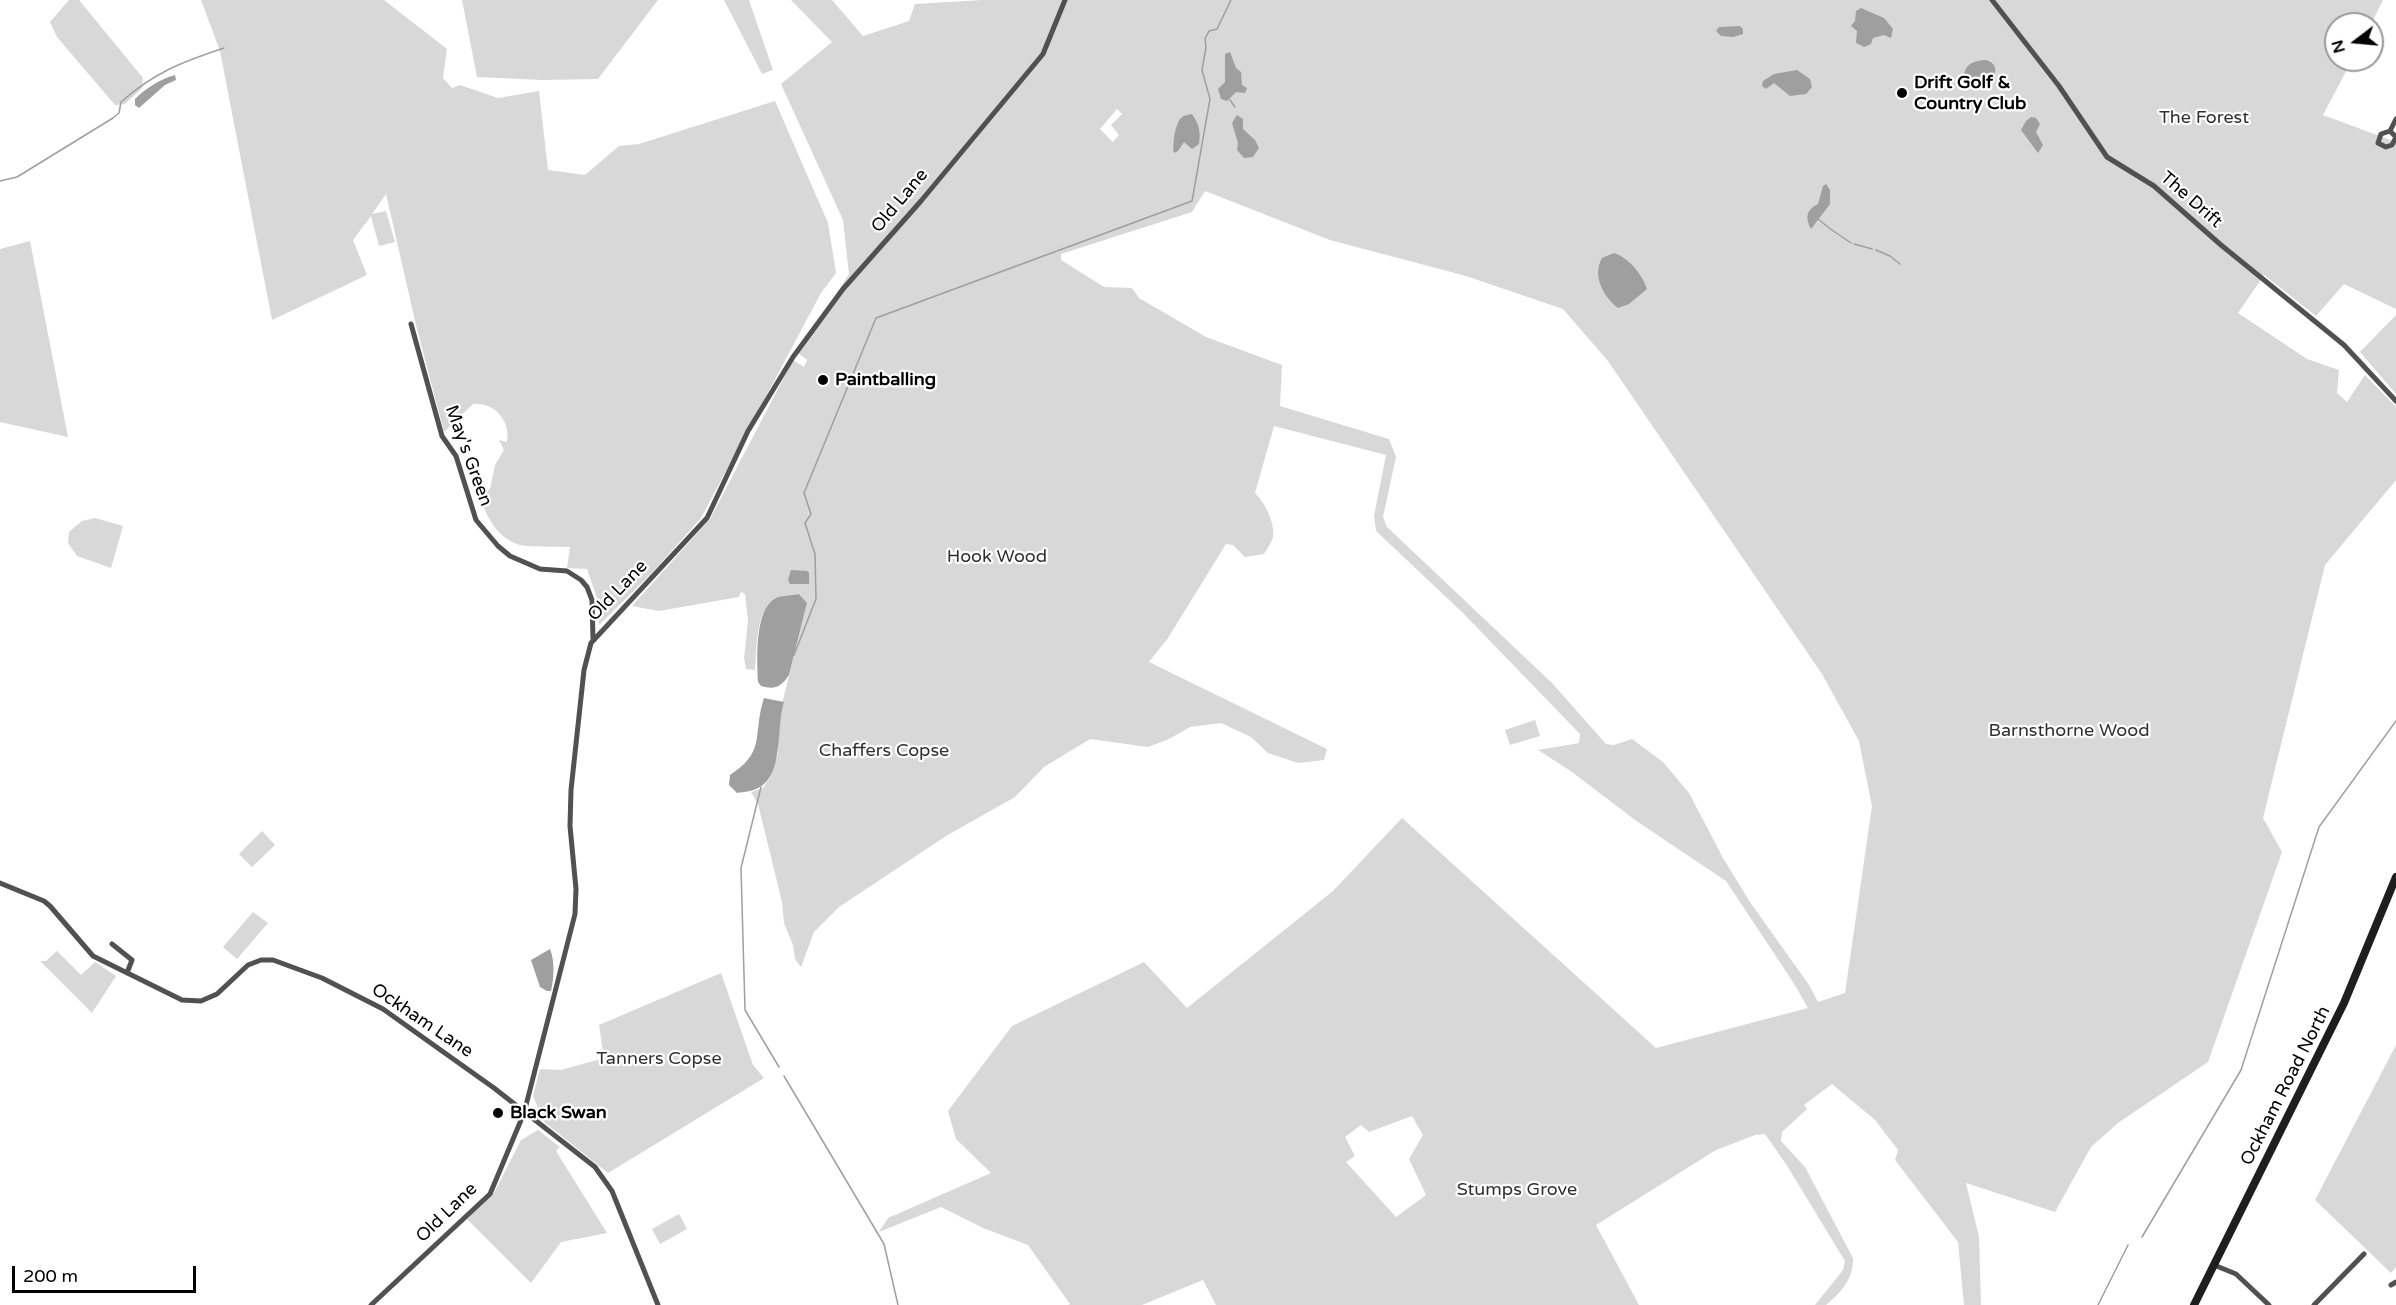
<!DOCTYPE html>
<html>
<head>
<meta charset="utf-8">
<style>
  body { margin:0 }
  #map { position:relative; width:2396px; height:1305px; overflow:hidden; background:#fff; font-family:"Varela Round",sans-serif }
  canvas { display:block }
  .north { position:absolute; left:2324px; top:12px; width:60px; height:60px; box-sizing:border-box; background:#fff; border:2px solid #999; border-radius:50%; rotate:254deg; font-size:16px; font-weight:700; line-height:24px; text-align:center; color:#000 }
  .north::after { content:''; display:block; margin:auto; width:21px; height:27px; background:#000; clip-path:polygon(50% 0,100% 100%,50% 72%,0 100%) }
  .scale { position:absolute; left:12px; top:1266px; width:184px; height:27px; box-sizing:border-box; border:3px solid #000; border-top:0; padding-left:8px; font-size:18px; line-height:21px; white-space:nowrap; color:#000; -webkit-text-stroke:4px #fff; paint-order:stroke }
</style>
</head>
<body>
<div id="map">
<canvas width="2396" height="1305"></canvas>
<div class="north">N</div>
<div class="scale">200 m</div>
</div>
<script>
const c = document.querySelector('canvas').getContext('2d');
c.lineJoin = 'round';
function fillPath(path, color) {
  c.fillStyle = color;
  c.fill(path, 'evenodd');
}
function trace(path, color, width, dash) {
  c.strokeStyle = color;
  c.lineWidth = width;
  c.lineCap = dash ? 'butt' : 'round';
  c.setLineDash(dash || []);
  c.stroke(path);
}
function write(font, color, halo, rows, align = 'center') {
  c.font = font + ' "Varela Round",sans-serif';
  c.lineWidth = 4.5;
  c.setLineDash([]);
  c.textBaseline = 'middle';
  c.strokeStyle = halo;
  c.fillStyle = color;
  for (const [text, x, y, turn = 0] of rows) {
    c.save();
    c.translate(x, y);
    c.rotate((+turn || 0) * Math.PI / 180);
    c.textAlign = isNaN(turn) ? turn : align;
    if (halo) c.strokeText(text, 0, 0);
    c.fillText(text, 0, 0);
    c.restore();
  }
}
fillPath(new Path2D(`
  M 69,0 L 79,0 L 143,78 L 142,88 L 125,104 L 115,105 L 57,37 L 50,22 Z
  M 201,0 L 384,0 L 447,49 L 443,78 L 452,88 L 460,85 L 498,98 L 539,91 L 548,170 L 585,175 L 619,146 L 639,144 L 775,101 L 828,223 L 836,273 L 821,293 L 701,518 L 652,573 L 599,625 L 599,604 L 587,569 L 567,568 L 570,547 C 558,546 526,548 517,544 C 497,537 484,514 481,496 L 490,489 L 495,465 L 504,450 L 499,440 L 507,442 C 511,422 495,402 473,404 L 444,432 L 416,325 L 386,194 L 372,214 L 386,211 L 395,242 L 379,246 L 371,216 L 353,240 L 367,275 L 272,320 L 220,51 Z
  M 462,0 L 658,0 L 598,79 L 542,80 L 477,77 Z
  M 724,0 L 749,0 L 773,70 L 762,74 Z
  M 791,0 L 832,0 L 863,36 L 909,21 L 915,4 L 982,0 L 2383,0 L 2371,24 L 2336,24 L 2336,60 L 2352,60 L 2323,115 L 2396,142 L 2396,309 L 2344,284 L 2316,316 L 2264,275 L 2238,313 L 2307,359 L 2339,370 L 2337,393 L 2347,402 L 2365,375 L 2396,407 L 2396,480 L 2325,565 L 2263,818 L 2282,852 L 2208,1062 L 2118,1123 L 2091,1147 L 2055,1212 L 1966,1183 L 1979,1237 L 1981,1305 L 1964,1305 L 1958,1242 L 1895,1160 L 1898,1150 L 1875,1120 L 1832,1084 L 1804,1105 L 1807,1109 L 1782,1132 L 1781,1141 L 1805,1167 L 1853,1258 C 1854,1278 1841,1293 1826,1305 L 1815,1305 L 1843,1270 L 1845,1261 L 1786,1164 L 1765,1134 L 1755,1135 L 1716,1150 L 1596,1225 L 1639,1305 L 1216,1305 L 1203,1280 L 1142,1305 L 1068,1305 L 1070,1304 L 1028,1245 L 983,1228 L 941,1207 L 879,1232 L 888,1218 L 991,1173 L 956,1139 L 948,1111 L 1012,1026 L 1144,962 L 1187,1008 L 1333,891 L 1402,818 L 1656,1048 L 1808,1008 L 1793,982 L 1726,881 L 1635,820 L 1572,772 L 1538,750 L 1579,743 L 1580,734 L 1462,612 L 1376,531 L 1374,516 L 1386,455 L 1274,426 L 1255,493 C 1265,503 1275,522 1273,537 C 1272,542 1267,549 1264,554 L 1245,557 L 1233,545 L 1226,544 L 1168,638 L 1149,662 L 1327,749 L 1324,760 L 1298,763 L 1268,753 L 1251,737 L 1221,723 L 1190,727 L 1169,739 L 1148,747 L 1090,739 L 1044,767 L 1015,797 L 946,836 L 839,907 L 814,932 L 801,967 L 795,959 L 793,945 L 784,923 L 782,902 L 758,804 L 751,792 L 763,788 L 770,777 L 778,754 L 779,716 L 807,603 L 799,594 C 792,596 781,596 776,599 C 755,610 757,649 755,670 L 746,669 L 744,658 L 748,621 L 745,594 L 741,592 L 739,597 L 659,611 L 632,606 L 710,519 L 793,360 L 804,367 L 807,360 L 798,353 L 849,274 L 843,220 L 781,84 L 832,42 ZM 1117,109 L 1122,114 L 1111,125 L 1119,135 L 1113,142 L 1100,129 ZM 1205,191 L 1330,240 L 1466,276 L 1563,309 L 1608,361 L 1822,674 L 1859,741 L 1872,806 L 1845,993 L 1818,1002 L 1809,985 L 1750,902 L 1723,858 L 1689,793 L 1663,762 L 1632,739 L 1614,745 L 1606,744 L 1552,683 L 1387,527 L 1383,517 L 1396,457 L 1389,439 L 1280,406 L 1282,365 L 1206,337 L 1139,298 L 1132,288 L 1104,287 L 1061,260 L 1061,254 L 1192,212 ZM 1412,1116 L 1423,1135 L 1409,1159 L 1426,1195 L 1396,1217 L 1346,1162 L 1355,1156 L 1345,1137 L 1361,1125 L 1369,1132 Z
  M 30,241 L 68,437 L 0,422 L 0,249 Z
  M 2396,315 L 2396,394 L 2360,352 Z
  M 95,518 L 123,526 L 111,568 L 77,556 L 68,543 L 69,532 L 82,521 Z
  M 1535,720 L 1540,736 L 1510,745 L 1505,730 Z
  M 262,831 L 275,845 L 252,867 L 239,854 Z
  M 253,912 L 268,923 L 237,959 L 223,947 Z
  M 57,951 L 81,975 L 95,962 L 116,976 L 92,1013 L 40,961 L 46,961 Z
  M 721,973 L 753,1065 L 764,1078 L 608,1173 L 544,1122 L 533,1096 L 540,1069 L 561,1070 L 604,1058 L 599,1025 Z
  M 2396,1045 L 2396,1267 L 2391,1273 L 2315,1200 Z
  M 538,1130 L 560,1147 L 556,1151 L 607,1233 L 561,1242 L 531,1283 L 467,1219 L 494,1193 L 521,1140 Z
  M 679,1214 L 687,1229 L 660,1244 L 652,1229 Z`), '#d8d8d8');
fillPath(new Path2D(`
  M 1861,8 L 1884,18 L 1893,29 L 1891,38 L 1884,35 L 1873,38 L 1871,44 L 1864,47 L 1856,43 L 1857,31 L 1851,26 L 1855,21 L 1856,11 Z
  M 1740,26 L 1743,29 L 1743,34 L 1733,37 L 1721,36 L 1716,31 L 1719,27 Z
  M 1230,52 L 1236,68 L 1241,72 L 1242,85 L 1247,88 L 1245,93 L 1236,92 L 1227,101 L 1221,99 L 1218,89 L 1225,82 L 1225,54 Z
  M 1986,60 C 1995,63 1998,69 1993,77 L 1978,79 L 1969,84 L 1962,82 C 1965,65 1970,61 1986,60 Z
  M 1797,70 L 1810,79 L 1812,87 L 1806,94 L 1790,96 L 1774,83 L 1766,89 L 1762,86 L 1763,81 L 1774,74 Z
  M 175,75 L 176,80 L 165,85 L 139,108 L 135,105 L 135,99 C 146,88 160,79 175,75 Z
  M 1192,114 C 1199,124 1201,132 1199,144 L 1192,149 L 1184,142 L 1178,151 L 1174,153 C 1172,146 1175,122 1182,117 C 1185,115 1188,115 1192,114 Z
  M 1237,115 L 1243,119 L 1243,129 L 1255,140 L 1259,148 L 1253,157 L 1244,158 L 1237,150 L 1238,143 L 1232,123 Z
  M 2031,117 L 2036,118 L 2040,124 L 2036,132 L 2043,145 L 2038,153 L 2021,130 L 2026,121 Z
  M 1826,184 L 1830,190 L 1830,204 L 1811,229 C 1805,218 1806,210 1818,204 L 1823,186 Z
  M 1614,253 C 1629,258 1642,274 1647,289 L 1629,304 L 1618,308 C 1603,296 1592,276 1602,258 Z
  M 791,570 L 807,571 L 809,573 L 809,584 L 790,584 L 788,580 Z
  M 799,594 L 807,603 L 789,675 C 781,687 775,690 761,686 L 758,682 C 757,661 754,609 776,598 C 782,595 792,596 799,594 Z
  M 764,698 L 784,702 C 776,726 784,773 760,787 C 754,791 744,792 737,793 L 729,785 L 730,775 C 767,751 752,735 764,698 Z
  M 550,949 C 555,961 554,978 551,991 L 547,991 L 540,987 L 531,960 Z`), '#9f9f9f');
trace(new Path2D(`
  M 1230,100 L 1235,107
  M 0,181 L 17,177 L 113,118 L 119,113 L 121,102 C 155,72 182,62 224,48
  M 1818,219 L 1828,227
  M 1829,228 L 1851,243
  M 1854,244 L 1872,249
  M 1876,250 L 1890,256 L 1900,264
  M 794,655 L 816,599 L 815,554 L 805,523 L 811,514 L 804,493 L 876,318 L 1192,201 L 1210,99 L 1202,70 L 1206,47 L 1205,39 L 1209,31 L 1217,29 L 1231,0
  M 761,787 L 741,868 L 745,1010 L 779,1067
  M 784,1076 L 884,1244 L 898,1305
  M 2142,1237 L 2241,1070 L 2319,827 L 2396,721
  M 2098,1305 L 2128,1245`), '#9f9f9f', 1.5);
trace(new Path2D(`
  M 1992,0 L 2059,86 L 2107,157 L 2154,186 L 2221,245 L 2344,345 L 2396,401
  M 2390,131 L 2396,137 L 2392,145 L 2386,147 L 2378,143 L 2381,134 Z
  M 2390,131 L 2396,119
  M 411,324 L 442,436 L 456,456 L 476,520 L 498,546 L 510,556 L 540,569 L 567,571 L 581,580 L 587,587 L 592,600 L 593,639
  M 0,883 L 44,901 L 50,906 L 93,956 L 182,1000 L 201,1001 L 217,994 L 248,965 L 261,960 L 273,960 L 322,978 L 383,1009 L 494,1088 L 595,1167 L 612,1191 L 658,1305
  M 112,944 L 132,960 L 127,973
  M 2214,1265 L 2236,1274 L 2269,1305
  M 2391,1285 L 2396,1282
  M 371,1305 L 490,1194 L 524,1113 L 575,914 L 576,889 L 570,826 L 571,790 L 584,670 L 591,643 L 707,518 L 748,431 L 793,357 L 843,289 L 921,201 L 1043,54 L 1065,0
  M 2314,1305 L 2364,1254`), '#515151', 5);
trace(new Path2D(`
  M 2194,1305 L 2344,1003 L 2396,877`), '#1e1e1e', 8);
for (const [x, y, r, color] of [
  [1902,93,6,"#000"],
  [823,380,6,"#000"],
  [498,1113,6,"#000"]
]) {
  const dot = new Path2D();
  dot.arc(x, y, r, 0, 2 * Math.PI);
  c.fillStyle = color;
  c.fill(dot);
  trace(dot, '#fff', 2);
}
write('bold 18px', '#000', '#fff', [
  ["Drift Golf &",1914,83],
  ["Country Club",1914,104],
  ["Paintballing",835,380],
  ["Black Swan",510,1113]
], 'left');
write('18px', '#2f2f2f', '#fff', [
  ["The Forest",2204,118],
  ["Hook Wood",997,557],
  ["Barnsthorne Wood",2069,731],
  ["Chaffers Copse",884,751],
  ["Tanners Copse",659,1059],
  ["Stumps Grove",1517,1190]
]);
write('18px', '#000', '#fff', [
  ["The Drift",2191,200,41],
  ["Old Lane",900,201,-50],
  ["May's Green",468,456,70],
  ["Old Lane",618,591,-46],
  ["Ockham Lane",422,1021,34],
  ["Ockham Road North",2286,1086,-63],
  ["Old Lane",447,1213,-44]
]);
</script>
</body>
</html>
